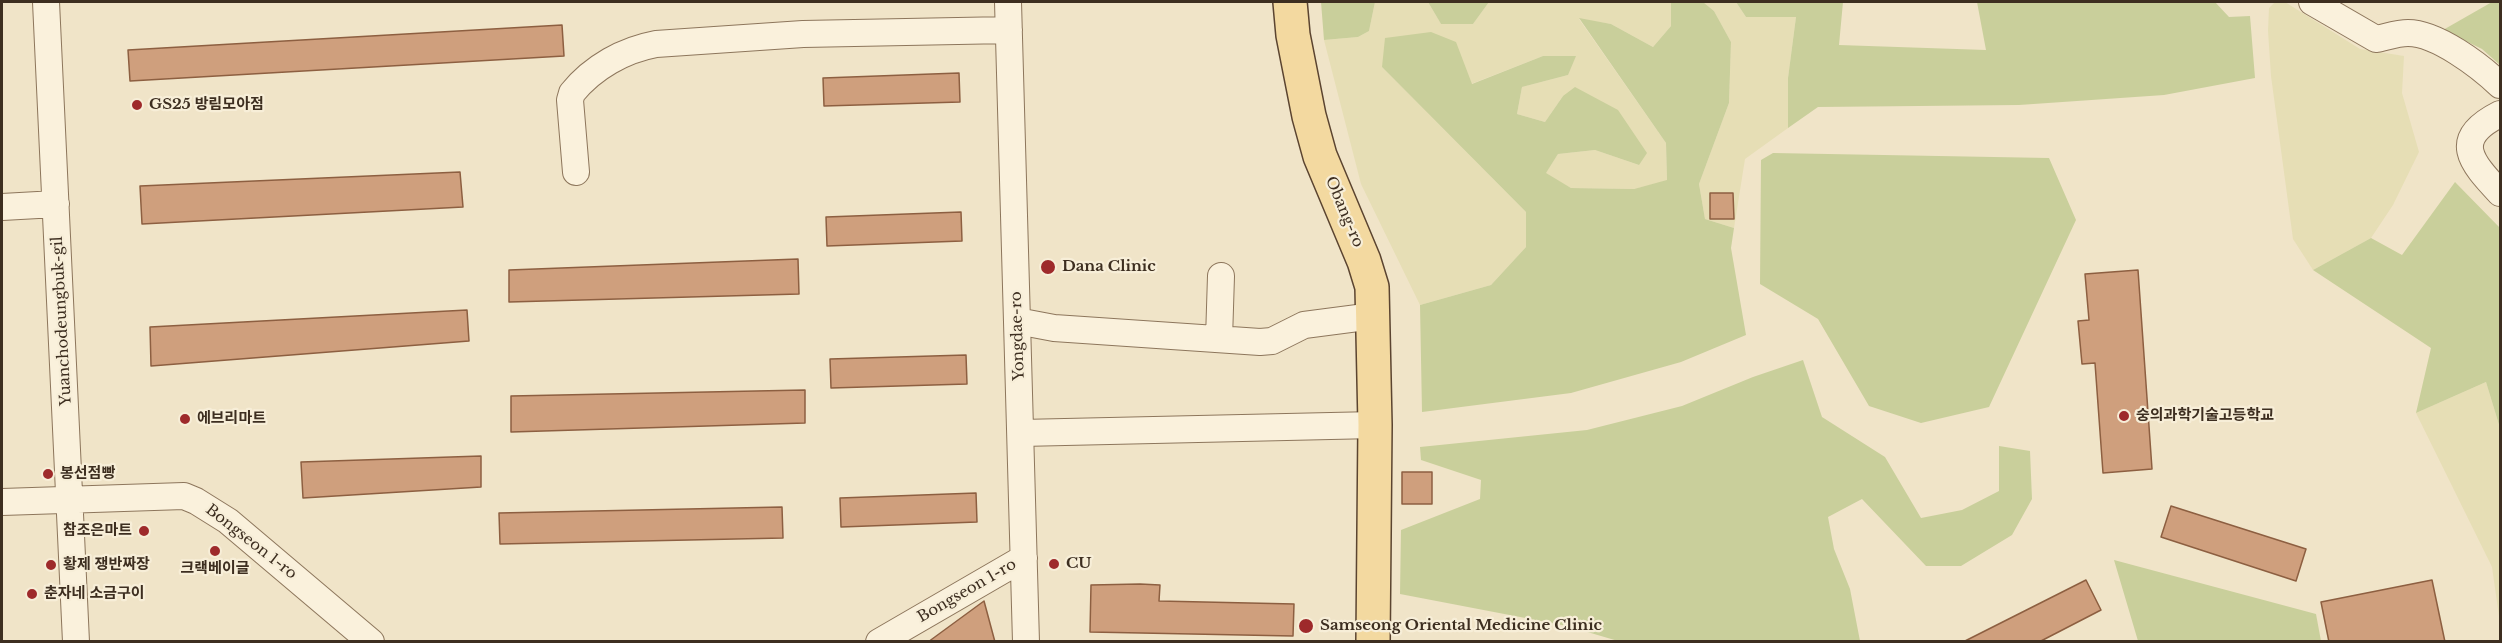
<!DOCTYPE html>
<html>
<head>
<meta charset="utf-8">
<style>
  body { margin:0 }
  #map { position:relative; width:2502px; height:643px; overflow:hidden; background:#f0e4c8; font-family:"Libre Baskerville",serif }
  canvas { display:block }
  .frame { position:absolute; inset:0; border:3px solid #3d2e20; pointer-events:none }
</style>
</head>
<body>
<div id="map">
<canvas width="2502" height="643"></canvas>
<div class="frame"></div>
</div>
<script>
const c = document.querySelector('canvas').getContext('2d');
c.lineJoin = 'round';
function fillPath(path, color) {
  c.fillStyle = color;
  c.fill(path, 'evenodd');
}
function trace(path, color, width, dash) {
  c.strokeStyle = color;
  c.lineWidth = width;
  c.lineCap = dash ? 'butt' : 'round';
  c.setLineDash(dash || []);
  c.stroke(path);
}
function write(font, color, halo, rows, align = 'center') {
  c.font = font + ' "Libre Baskerville","Noto Sans KR",serif';
  c.lineWidth = 4.5;
  c.setLineDash([]);
  c.textBaseline = 'middle';
  c.strokeStyle = halo;
  c.fillStyle = color;
  for (const [text, x, y, turn = 0] of rows) {
    c.save();
    c.translate(x, y);
    c.rotate((+turn || 0) * Math.PI / 180);
    c.textAlign = isNaN(turn) ? turn : align;
    if (halo) c.strokeText(text, 0, 0);
    c.fillText(text, 0, 0);
    c.restore();
  }
}
fillPath(new Path2D(`
  M 1375,2 L 1428,2 L 1441,24 L 1473,24 L 1489,2 L 1671,2 L 1671,26 L 1653,47 L 1611,24 L 1579,19 L 1666,143 L 1667,181 L 1634,189 L 1571,188 L 1545,174 L 1558,154 L 1595,150 L 1639,165 L 1563,96 L 1545,122 L 1517,114 L 1522,87 L 1568,75 L 1543,56 L 1471,84 L 1382,67 L 1526,212 L 1526,247 L 1491,285 L 1420,305 L 1361,184 L 1324,40 L 1358,37 L 1369,31 Z
  M 1703,2 L 1736,2 L 1746,17 L 1796,17 L 1788,78 L 1788,128 L 1745,159 L 1734,228 L 1705,219 L 1699,184 L 1729,103 L 1731,42 L 1714,11 Z
  M 2275,2 L 2285,2 L 2360,49 L 2404,56 L 2402,93 L 2419,152 L 2393,205 L 2371,238 L 2313,270 L 2293,239 L 2271,76 L 2268,31 L 2269,8 Z
  M 2486,382 L 2500,428 L 2500,623 L 2492,567 L 2416,413 Z`), '#e6deb5');
fillPath(new Path2D(`
  M 1321,2 L 1375,2 L 1369,31 L 1358,37 L 1324,40 Z
  M 1428,2 L 1489,2 L 1473,24 L 1441,24 Z
  M 1671,2 L 1703,2 L 1714,11 L 1731,42 L 1729,103 L 1699,184 L 1705,219 L 1734,228 L 1731,248 L 1746,335 L 1681,362 L 1571,393 L 1422,412 L 1420,305 L 1491,285 L 1526,247 L 1526,212 L 1382,67 L 1385,38 L 1431,32 L 1456,42 L 1472,84 L 1543,56 L 1576,56 L 1568,75 L 1522,87 L 1517,114 L 1545,122 L 1563,96 L 1575,87 L 1618,110 L 1647,153 L 1639,165 L 1595,150 L 1558,154 L 1546,173 L 1571,188 L 1634,189 L 1667,180 L 1666,143 L 1579,18 L 1611,24 L 1653,47 L 1671,26 Z
  M 1736,2 L 1843,2 L 1839,45 L 1986,50 L 1977,2 L 2215,2 L 2229,17 L 2250,16 L 2255,78 L 2164,95 L 2019,105 L 1818,107 L 1788,128 L 1788,78 L 1796,17 L 1746,17 Z
  M 2492,2 L 2500,2 L 2500,65 L 2482,49 L 2443,30 Z
  M 1773,153 L 2049,158 L 2076,220 L 1989,407 L 1921,423 L 1869,406 L 1818,319 L 1760,284 L 1761,160 Z
  M 2455,182 L 2500,228 L 2500,428 L 2486,382 L 2416,413 L 2431,348 L 2313,270 L 2371,238 L 2402,255 Z
  M 1803,360 L 1822,417 L 1885,457 L 1921,518 L 1962,510 L 1999,491 L 1999,446 L 2030,451 L 2032,499 L 2012,535 L 1961,566 L 1926,566 L 1862,499 L 1828,517 L 1834,549 L 1850,589 L 1860,641 L 1618,641 L 1567,626 L 1400,594 L 1401,530 L 1480,499 L 1481,480 L 1421,460 L 1420,447 L 1587,430 L 1682,406 L 1753,377 Z
  M 2114,560 L 2316,614 L 2321,641 L 2138,641 Z`), '#c9cf9b');
const building = new Path2D(`
  M 562,25 L 564,56 L 130,81 L 128,50 Z
  M 959,73 L 960,102 L 824,106 L 823,78 Z
  M 460,172 L 463,207 L 142,224 L 140,186 Z
  M 1710,193 L 1733,193 L 1734,219 L 1710,219 Z
  M 961,212 L 962,241 L 827,246 L 826,217 Z
  M 798,259 L 799,294 L 509,302 L 509,270 Z
  M 2138,270 L 2152,469 L 2103,473 L 2095,363 L 2082,364 L 2078,321 L 2089,320 L 2085,274 Z
  M 467,310 L 469,341 L 151,366 L 150,327 Z
  M 966,355 L 967,384 L 831,388 L 830,359 Z
  M 805,390 L 805,423 L 511,432 L 511,396 Z
  M 481,456 L 481,487 L 303,498 L 301,462 Z
  M 1402,472 L 1432,472 L 1432,504 L 1402,504 Z
  M 976,493 L 977,522 L 841,527 L 840,498 Z
  M 2171,506 L 2306,549 L 2296,581 L 2161,537 Z
  M 782,507 L 783,538 L 500,544 L 499,513 Z
  M 2086,580 L 2101,610 L 2039,642 L 1963,642 Z
  M 2432,580 L 2445,642 L 2329,642 L 2321,602 Z
  M 1140,584 L 1160,585 L 1159,601 L 1294,604 L 1293,636 L 1090,632 L 1091,585 Z
  M 984,601 L 995,642 L 928,642 Z`);
fillPath(building, '#cf9f7d');
trace(building, '#8d5f41', 1.5);
const minor = new Path2D(`
  M 46,2 L 76,642
  M 1008,2 L 1026,642
  M 2312,2 L 2376,39 C 2386,37 2398,33 2408,33 C 2437,33 2480,66 2500,85
  M 2500,114 C 2450,139 2471,162 2500,193
  M 576,172 L 570,100 L 572,93 C 593,67 624,50 656,44 L 803,34 L 1009,30
  M 2,207 L 56,204
  M 1017,321 L 1054,328 L 1260,342 L 1272,341 L 1304,325 L 1373,316
  M 1219,339 L 1221,276
  M 1021,433 L 1375,425
  M 2,502 L 184,496 L 196,501 L 228,521 L 371,642
  M 879,642 L 1024,558`);
const major = new Path2D(`
  M 1290,2 L 1293,35 L 1309,116 L 1320,156 L 1364,261 L 1372,287 L 1375,425 L 1373,642`);
trace(minor, '#8d765c', 28);
trace(major, '#5b4430', 36);
trace(minor, '#faf1dc', 26);
trace(major, '#f3d9a0', 33);
for (const [x, y, r, color] of [
  [137,105,6,"#9e2a2b"],
  [1048,267,8,"#9e2a2b"],
  [2124,416,6,"#9e2a2b"],
  [185,419,6,"#9e2a2b"],
  [48,474,6,"#9e2a2b"],
  [144,531,6,"#9e2a2b"],
  [215,551,6,"#9e2a2b"],
  [1054,564,6,"#9e2a2b"],
  [51,565,6,"#9e2a2b"],
  [32,594,6,"#9e2a2b"],
  [1306,626,8,"#9e2a2b"]
]) {
  const dot = new Path2D();
  dot.arc(x, y, r, 0, 2 * Math.PI);
  c.fillStyle = color;
  c.fill(dot);
  trace(dot, '#f7eed8', 2);
}
write('bold 15px', '#3d2e20', '#f7eed8', [
  ["GS25 방림모아점",149,105],
  ["Dana Clinic",1062,267],
  ["숭의과학기술고등학교",2136,416],
  ["에브리마트",197,419],
  ["봉선점빵",60,474],
  ["참조은마트",132,531,"right"],
  ["CU",1066,564],
  ["황제 쟁반짜장",63,565],
  ["크랙베이글",215,569,"center"],
  ["춘자네 소금구이",44,594],
  ["Samseong Oriental Medicine Clinic",1320,626]
], 'left');
write('15px', '#3d2e20', '#f7eed8', [
  ["Obang-ro",1344,212,67],
  ["Yuanchodeungbuk-gil",62,321,-93],
  ["Yongdae-ro",1018,336,-92],
  ["Bongseon 1-ro",251,542,38],
  ["Bongseon 1-ro",967,591,-30]
]);
</script>
</body>
</html>
